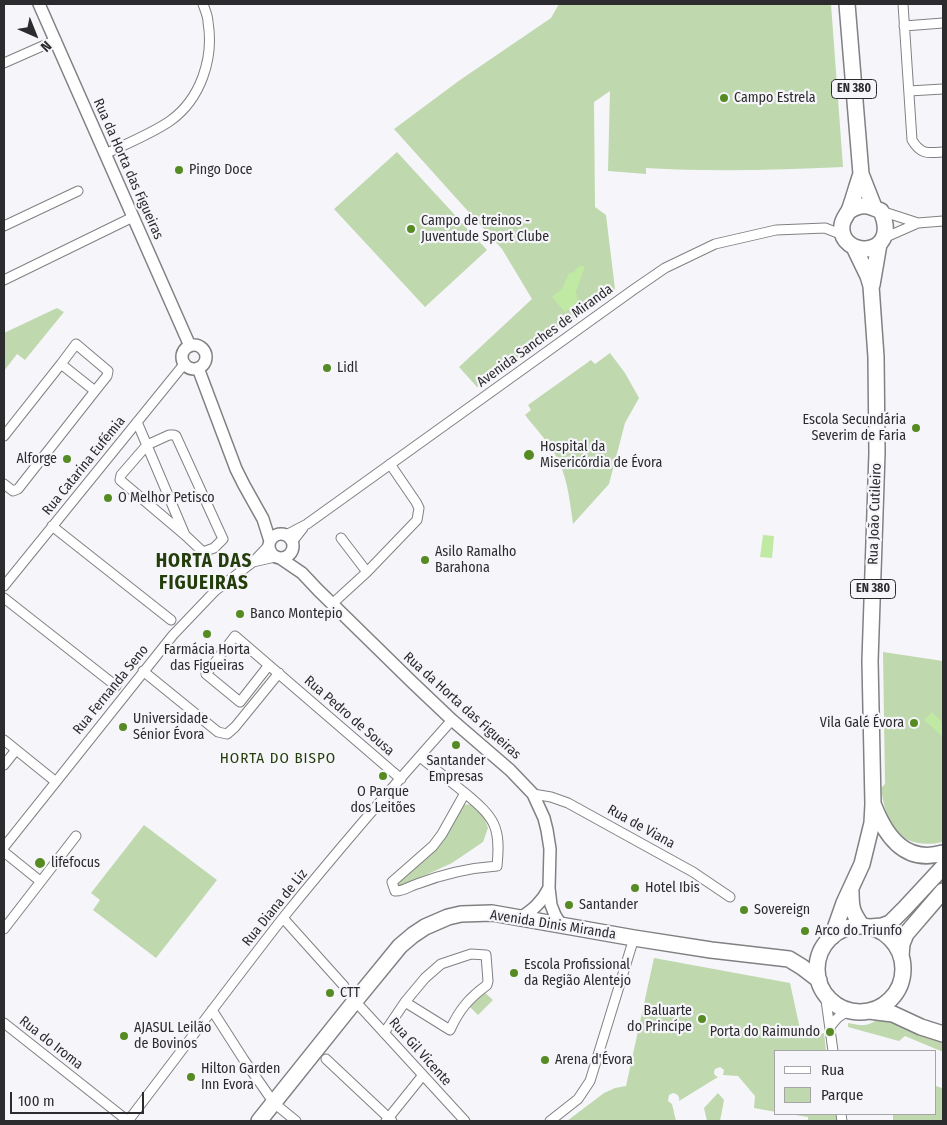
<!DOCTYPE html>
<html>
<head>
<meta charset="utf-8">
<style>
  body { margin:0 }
  #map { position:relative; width:947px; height:1125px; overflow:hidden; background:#f6f6fa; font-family:"Fira Sans Condensed",sans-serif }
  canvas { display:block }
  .frame { position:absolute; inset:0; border:5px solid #2c2c2e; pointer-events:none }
  .legend { position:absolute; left:774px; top:1050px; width:162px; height:65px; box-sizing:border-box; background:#f6f6fa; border:1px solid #a5a5a8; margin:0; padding:6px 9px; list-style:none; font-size:15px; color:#2c2c2e }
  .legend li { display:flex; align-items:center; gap:10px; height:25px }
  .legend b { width:25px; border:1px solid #a5a5a8 }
  .north { position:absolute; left:10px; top:10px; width:50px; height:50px; -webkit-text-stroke:4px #f6f6fa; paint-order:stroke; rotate:136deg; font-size:14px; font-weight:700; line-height:20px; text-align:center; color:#2c2c2e }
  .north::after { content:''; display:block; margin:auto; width:18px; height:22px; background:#2c2c2e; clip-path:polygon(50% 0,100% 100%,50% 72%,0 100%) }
  .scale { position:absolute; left:10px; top:1092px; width:134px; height:22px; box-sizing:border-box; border:2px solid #2c2c2e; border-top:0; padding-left:6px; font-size:15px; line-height:18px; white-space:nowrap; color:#2c2c2e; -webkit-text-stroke:4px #f6f6fa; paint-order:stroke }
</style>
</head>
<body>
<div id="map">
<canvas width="947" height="1125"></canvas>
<div class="frame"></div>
<ul class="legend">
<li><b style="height:6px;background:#fff"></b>Rua</li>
<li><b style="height:14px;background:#bfd8ae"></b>Parque</li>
</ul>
<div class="north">N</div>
<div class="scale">100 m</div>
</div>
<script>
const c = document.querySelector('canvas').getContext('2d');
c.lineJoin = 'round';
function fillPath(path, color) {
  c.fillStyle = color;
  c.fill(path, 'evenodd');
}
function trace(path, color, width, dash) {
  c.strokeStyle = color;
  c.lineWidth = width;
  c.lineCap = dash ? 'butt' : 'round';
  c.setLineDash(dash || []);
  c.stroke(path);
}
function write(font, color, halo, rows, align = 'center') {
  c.font = font + ' "Fira Sans Condensed",sans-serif';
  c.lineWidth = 4.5;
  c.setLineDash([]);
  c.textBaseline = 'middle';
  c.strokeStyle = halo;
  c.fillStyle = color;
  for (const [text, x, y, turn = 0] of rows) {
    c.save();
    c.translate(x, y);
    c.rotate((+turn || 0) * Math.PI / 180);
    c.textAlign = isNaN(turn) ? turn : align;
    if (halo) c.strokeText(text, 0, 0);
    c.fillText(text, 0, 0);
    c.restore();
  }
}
fillPath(new Path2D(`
  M 559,4 L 831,4 L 843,167 C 777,170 712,172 646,168 L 646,174 L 608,171 L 610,91 L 594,102 L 595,207 L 606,215 L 615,289 L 477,387 L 459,367 L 532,299 L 502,249 L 394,129 L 460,80 L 551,18 Z
  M 397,152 L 487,250 L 425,307 L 334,209 Z
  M 57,308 L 64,312 L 25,360 L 17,354 L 4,371 L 4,333 Z
  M 610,353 L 625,373 L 639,398 L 625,423 L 609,484 L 573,524 C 570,503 568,481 559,462 C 552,446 536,429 525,415 L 531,410 L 528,405 L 591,360 L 595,364 Z
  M 883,652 L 943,661 L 943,842 C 901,851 886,826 881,788 L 885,784 Z
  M 473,804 L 483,814 L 488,828 L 483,842 L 452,863 L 397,888 L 399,881 L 430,855 L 449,830 L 461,805 Z
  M 144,825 L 217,880 L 156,958 L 93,910 L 100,900 L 91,893 Z
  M 654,958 L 790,983 L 802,1038 L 824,1033 L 826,1051 L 776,1051 L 776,1112 L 754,1108 L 755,1096 L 738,1076 L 723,1075 L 724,1070 L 720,1067 L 715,1069 C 713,1073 714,1075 718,1077 L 679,1101 C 680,1097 678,1094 673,1093 L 669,1095 L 668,1101 L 672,1104 L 676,1121 L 567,1121 L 604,1093 L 615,1088 L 626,1086 Z
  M 483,991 L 493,1000 L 478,1015 L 468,1005 Z
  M 880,1018 L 896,1022 L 943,1039 L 943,1052 L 905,1036 L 899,1041 L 848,1027 L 848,1023 C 863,1026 867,1027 880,1018 Z
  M 943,1085 L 943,1121 L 893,1121 L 893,1114 L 936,1114 L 936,1086 L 942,1088 Z
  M 718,1093 L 724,1100 L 720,1121 L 707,1121 L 704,1108 Z
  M 789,1114 L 836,1114 L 837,1121 L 808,1121 L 808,1117 Z`), '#bfd8ae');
fillPath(new Path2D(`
  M 579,266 L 585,266 L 576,292 L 578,303 L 565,312 L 552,297 L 562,289 L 569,273 L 574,272 Z
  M 763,535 L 774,536 L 772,558 L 760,557 Z
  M 932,712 L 943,723 L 943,737 L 924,720 Z`), '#c0e9a3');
const minor = new Path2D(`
  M 903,4 L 912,140 C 921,155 928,153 943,152
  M 904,26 L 943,23
  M 4,63 L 56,40
  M 909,91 L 943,89
  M 105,154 C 126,144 151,134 170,121 C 201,99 214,58 208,22 C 208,16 205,10 203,4
  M 881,211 L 918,223
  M 4,226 L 78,191
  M 884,238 L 918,223 L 943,221
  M 4,280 L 133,217
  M 76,344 L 108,371 L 107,376 L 95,391 L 61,364 Z
  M 137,422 L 185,535 L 120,480 L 121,475 L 147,445 L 169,435 L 174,435 L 176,436 L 223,539 L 214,548 L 203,552 L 185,535
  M 4,436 L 61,364
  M 4,484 L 13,491 L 18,489 L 95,391
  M 52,526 L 171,620
  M 286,535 L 307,524 L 633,290 L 665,268 L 715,244 L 776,230 L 825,228 L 843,235
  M 341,538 L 367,572
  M 292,542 L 303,528
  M 253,562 L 275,557
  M 4,586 L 185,363
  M 4,598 L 116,686
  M 332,604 L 367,572 L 417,520 L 419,508 L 416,502 L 390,464
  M 269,665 L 240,702 L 206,674 L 235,636 L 401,779
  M 143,671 L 218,732 L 227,734 L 235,727 L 279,673
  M 4,740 L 56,782
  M 420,757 L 465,793
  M 4,765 L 16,750
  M 465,793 C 495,818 501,827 497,866 C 469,868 443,874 417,884 C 410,886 402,892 395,891 L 392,882 L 433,846 L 442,834 Z
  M 533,794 L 551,797 L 568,803 L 693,872 L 730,897
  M 4,847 L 173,635 L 215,591 L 253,562 L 269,545
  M 4,852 L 40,881
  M 283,918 L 344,986
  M 4,929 L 76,836
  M 825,993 L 833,1051
  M 355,1001 L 465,1121
  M 212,1010 L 244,1060 L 274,1103 L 296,1121
  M 4,1023 L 128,1121
  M 830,1027 C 836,1019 840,1014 850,1011
  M 384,1033 L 405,1002 L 425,978 L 441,964 L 471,954 L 486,955 L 488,981 L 487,985 C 469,998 459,1010 450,1030 L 405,1002
  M 326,1059 L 392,1121
  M 841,1114 L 842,1121
  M 128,1121 C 179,1054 230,986 282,919 C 337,851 394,785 452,720
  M 386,1121 L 423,1075
  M 550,1121 L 578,1099 L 590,1081 L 634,938`);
const tertiary = new Path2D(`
  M 39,4 L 190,346
  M182 357a12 12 0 1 1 24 0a12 12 0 1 1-24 0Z
  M 198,368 L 236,469 L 244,485 L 263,519 L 270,541
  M269 546a12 12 0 1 1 24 0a12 12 0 1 1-24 0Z
  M 280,558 L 302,573 L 318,590 L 413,683 L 452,720 L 510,770 L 533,794 L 544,818 L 547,830 L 550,849 L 549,888 L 551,905 L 555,915 L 561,925
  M 520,918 C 533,910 542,902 549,888`);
const primary = new Path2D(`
  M 847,4 L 861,174 L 874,207
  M 849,211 C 862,203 868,205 881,211 C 902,259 838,259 842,225 C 843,218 848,214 850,208 C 854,197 857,185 861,174
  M 872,285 L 879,244
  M 874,806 C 886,837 906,864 943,853
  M 851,891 C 851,908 852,912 862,926
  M817 969a43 43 0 1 1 86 0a43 43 0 1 1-86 0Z
  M 870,927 L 882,926 L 890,923 L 905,908 L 943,867
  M 832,937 L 844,903 L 862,864 L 872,823 L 873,804 L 870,661 L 877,453 L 876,357 L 871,286 L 868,276 L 854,247
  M 901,956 L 902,944 L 906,934 L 943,891
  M 869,1011 L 893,1014 L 921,1027 L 943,1034
  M 259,1121 L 355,1001 L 400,946 L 413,935 L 425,927 L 448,917 L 461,914 L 492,913 L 634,938 L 711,950 L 789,959 L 802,967 L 819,980`);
trace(minor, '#818184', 11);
trace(tertiary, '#818184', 14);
trace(primary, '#818184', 18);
trace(minor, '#fff', 9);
trace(tertiary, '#fff', 11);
trace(primary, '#fff', 15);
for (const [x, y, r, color] of [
  [724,98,5,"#568a22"],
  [179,170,5,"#568a22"],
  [411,229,5,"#568a22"],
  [327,368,5,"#568a22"],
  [916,428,5,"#568a22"],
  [529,455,6,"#568a22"],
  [67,459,5,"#568a22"],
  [108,498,5,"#568a22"],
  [425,560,5,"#568a22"],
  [240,614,5,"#568a22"],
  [207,634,5,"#568a22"],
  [914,723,5,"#568a22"],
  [123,727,5,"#568a22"],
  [456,745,5,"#568a22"],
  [383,776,5,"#568a22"],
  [40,863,6,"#568a22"],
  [635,888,5,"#568a22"],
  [569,905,5,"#568a22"],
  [744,910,5,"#568a22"],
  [805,931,5,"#568a22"],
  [514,973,5,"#568a22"],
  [330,993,5,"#568a22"],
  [702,1019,5,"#568a22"],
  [830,1032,5,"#568a22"],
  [124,1036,5,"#568a22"],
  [545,1060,5,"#568a22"],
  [191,1077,5,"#568a22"]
]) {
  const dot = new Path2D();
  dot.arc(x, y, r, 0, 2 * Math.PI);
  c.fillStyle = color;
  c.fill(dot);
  trace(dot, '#f6f6fa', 2);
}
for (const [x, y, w] of [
  [854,89,45],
  [873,589,45]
]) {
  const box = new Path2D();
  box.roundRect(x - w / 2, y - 9.5, w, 19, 4);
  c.fillStyle = '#f6f6fa';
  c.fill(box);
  trace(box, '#2c2c2e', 1);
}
write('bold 12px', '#2c2c2e', null, [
  ["EN 380",854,89],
  ["EN 380",873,589]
]);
write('14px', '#2c2c2e', '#f6f6fa', [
  ["Campo Estrela",734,98],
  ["Pingo Doce",189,170],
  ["Campo de treinos -",421,221],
  ["Juventude Sport Clube",421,237],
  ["Lidl",337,368],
  ["Escola Secundária",906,420,"right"],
  ["Severim de Faria",906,436,"right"],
  ["Hospital da",540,447],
  ["Misericórdia de Évora",540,463],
  ["Alforge",57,459,"right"],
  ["O Melhor Petisco",118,498],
  ["Asilo Ramalho",435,552],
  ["Barahona",435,568],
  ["Banco Montepio",250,614],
  ["Farmácia Horta",207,650,"center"],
  ["das Figueiras",207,666,"center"],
  ["Universidade",133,719],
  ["Sénior Évora",133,735],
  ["Vila Galé Évora",904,723,"right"],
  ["Santander",456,761,"center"],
  ["Empresas",456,777,"center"],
  ["O Parque",383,792,"center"],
  ["dos Leitões",383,808,"center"],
  ["lifefocus",51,863],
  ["Hotel Ibis",645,888],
  ["Santander",579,905],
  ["Sovereign",754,910],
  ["Arco do Triunfo",815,931],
  ["Escola Profissional",524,965],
  ["da Região Alentejo",524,981],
  ["CTT",340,993],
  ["Baluarte",692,1011,"right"],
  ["do Princípe",692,1027,"right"],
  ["AJASUL Leilão",134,1028],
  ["de Bovinos",134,1044],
  ["Porta do Raimundo",820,1032,"right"],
  ["Arena d'Évora",555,1060],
  ["Hilton Garden",201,1069],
  ["Inn Evora",201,1085]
], 'left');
write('14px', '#2c2c2e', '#f6f6fa', [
  ["Rua da Horta das Figueiras",128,169,66],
  ["Avenida Sanches de Miranda",545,336,-36],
  ["Rua Catarina Eufémia",84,466,-51],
  ["Rua João Cutileiro",875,514,-88],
  ["Rua Fernanda Seno",111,690,-51],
  ["Rua da Horta das Figueiras",462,706,42],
  ["Rua Pedro de Sousa",349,716,41],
  ["Rua de Viana",641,827,29],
  ["Rua Diana de Liz",275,908,-51],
  ["Avenida Dinis Miranda",553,925,9],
  ["Rua do Iroma",51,1043,38],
  ["Rua Gil Vicente",420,1052,48]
]);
c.letterSpacing = '1px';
write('15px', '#243d0c', '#f6f6fa', [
  ["HORTA DO BISPO",278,759]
]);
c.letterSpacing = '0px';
c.letterSpacing = '1px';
write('bold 19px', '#243d0c', '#f6f6fa', [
  ["HORTA DAS",204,562],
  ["FIGUEIRAS",204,584]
]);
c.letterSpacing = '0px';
</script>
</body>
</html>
